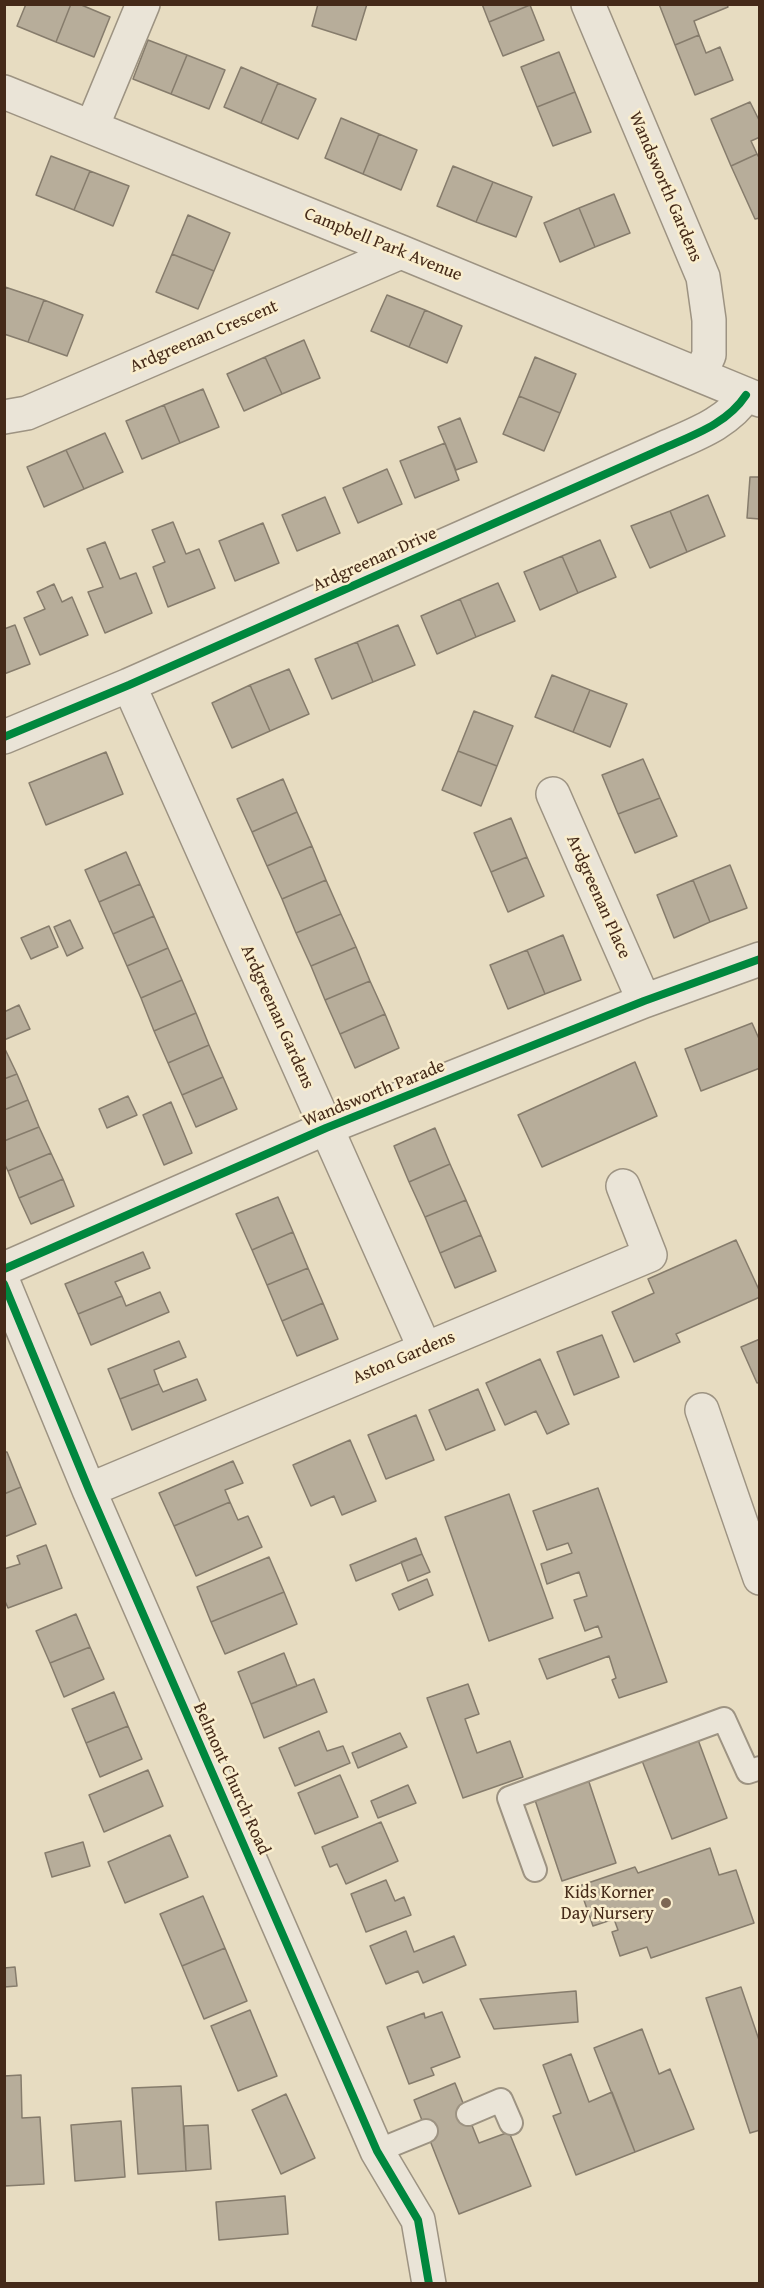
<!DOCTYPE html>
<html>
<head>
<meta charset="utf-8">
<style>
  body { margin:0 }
  #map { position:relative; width:764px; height:2288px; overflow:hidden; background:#e7dcc1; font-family:"Gentium Book Plus",serif }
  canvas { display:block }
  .frame { position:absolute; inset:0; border:6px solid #452a19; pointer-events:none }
</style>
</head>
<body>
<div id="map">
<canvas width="764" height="2288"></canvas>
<div class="frame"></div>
</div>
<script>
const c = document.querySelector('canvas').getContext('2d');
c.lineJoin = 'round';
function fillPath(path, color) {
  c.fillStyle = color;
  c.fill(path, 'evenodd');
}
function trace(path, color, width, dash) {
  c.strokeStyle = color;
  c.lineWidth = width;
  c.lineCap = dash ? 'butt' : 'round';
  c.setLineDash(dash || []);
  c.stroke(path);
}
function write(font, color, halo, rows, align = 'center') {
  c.font = font + ' "Gentium Book Plus",serif';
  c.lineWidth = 5;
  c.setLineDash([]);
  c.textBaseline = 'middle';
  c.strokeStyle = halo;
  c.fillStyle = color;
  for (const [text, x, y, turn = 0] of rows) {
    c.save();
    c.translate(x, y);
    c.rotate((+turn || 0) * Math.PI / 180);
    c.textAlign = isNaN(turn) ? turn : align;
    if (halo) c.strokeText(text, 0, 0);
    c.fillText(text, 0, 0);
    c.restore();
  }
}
const building = new Path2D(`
  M 26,4 L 71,4 L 56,42 L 17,26 Z
  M 71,4 L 79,4 L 110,17 L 94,57 L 56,42 Z
  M 318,4 L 367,4 L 356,40 L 312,26 Z
  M 482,4 L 530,4 L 530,5 L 489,22 Z
  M 659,4 L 727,4 L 728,7 L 694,21 L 699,35 L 675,45 Z
  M 530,5 L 544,40 L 503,56 L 489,22 Z
  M 699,35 L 706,53 L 720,47 L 733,80 L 695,95 L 675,45 Z
  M 148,40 L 187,55 L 171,94 L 133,79 Z
  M 559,52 L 575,92 L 537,107 L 521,67 Z
  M 187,55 L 225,70 L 209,109 L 171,94 Z
  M 241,67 L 278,83 L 261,123 L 224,107 Z
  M 278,83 L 316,99 L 298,139 L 261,123 Z
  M 575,92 L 591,132 L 553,146 L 537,107 Z
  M 750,102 L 760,122 L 760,137 L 751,141 L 757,154 L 731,166 L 711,119 Z
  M 341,118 L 379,134 L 363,174 L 325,158 Z
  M 379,134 L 417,150 L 401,190 L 363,174 Z
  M 757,154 L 760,159 L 760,218 L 755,219 L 731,166 Z
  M 51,156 L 90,171 L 74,210 L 36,195 Z
  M 453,166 L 493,182 L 476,222 L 437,206 Z
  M 90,171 L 129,186 L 113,226 L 74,210 Z
  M 493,182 L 532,197 L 516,237 L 476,222 Z
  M 614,194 L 630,233 L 595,247 L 579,208 Z
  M 579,208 L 595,247 L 560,262 L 544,223 Z
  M 188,215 L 230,233 L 214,271 L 172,254 Z
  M 172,254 L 214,271 L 198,309 L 156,292 Z
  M 5,287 L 44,300 L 28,342 L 4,334 Z
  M 387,295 L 425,310 L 409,347 L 371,331 Z
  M 44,300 L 83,315 L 67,356 L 28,342 Z
  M 425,310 L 462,326 L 447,363 L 409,347 Z
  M 304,340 L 320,378 L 282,394 L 265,357 Z
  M 265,357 L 282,394 L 244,411 L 227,374 Z
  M 535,357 L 576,374 L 560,413 L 519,396 Z
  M 203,389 L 219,427 L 180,443 L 164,405 Z
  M 519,396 L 560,413 L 544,451 L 503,434 Z
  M 164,405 L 180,443 L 142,459 L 126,421 Z
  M 460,418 L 477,462 L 456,470 L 438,427 Z
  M 105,433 L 123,472 L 84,489 L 66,450 Z
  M 445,443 L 459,480 L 415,498 L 400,461 Z
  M 66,450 L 84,489 L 44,507 L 27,467 Z
  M 387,469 L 402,504 L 358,523 L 343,488 Z
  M 750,477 L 760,477 L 760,519 L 747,518 Z
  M 708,495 L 725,536 L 687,552 L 670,511 Z
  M 325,497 L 340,533 L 297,551 L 282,515 Z
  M 670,511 L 687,552 L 650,568 L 631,526 Z
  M 173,522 L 186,554 L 199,549 L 215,588 L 168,607 L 153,567 L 165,562 L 152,530 Z
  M 263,523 L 279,563 L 235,581 L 219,541 Z
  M 600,540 L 616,577 L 578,593 L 562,556 Z
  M 105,542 L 120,579 L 136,573 L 152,613 L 105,633 L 88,592 L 103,587 L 87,549 Z
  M 562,556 L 578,593 L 540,610 L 524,572 Z
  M 498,583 L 515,621 L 476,637 L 460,599 Z
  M 54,584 L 62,602 L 72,597 L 88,635 L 40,655 L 24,618 L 45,609 L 37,592 Z
  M 460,599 L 476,637 L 437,654 L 421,616 Z
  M 15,625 L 30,664 L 4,674 L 4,629 Z
  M 398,625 L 415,665 L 373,682 L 357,642 Z
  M 357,642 L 373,682 L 332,699 L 315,659 Z
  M 289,669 L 309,714 L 270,731 L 250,685 Z
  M 552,675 L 590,690 L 573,732 L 535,717 Z
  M 250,685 L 270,731 L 232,748 L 212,703 Z
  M 590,690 L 627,704 L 610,747 L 573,732 Z
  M 474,711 L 513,726 L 497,766 L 458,751 Z
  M 458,751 L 497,766 L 481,806 L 442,790 Z
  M 106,752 L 123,794 L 46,825 L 29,783 Z
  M 643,759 L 660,798 L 618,814 L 602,775 Z
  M 283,779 L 297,812 L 252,832 L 237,799 Z
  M 660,798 L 677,836 L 635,853 L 618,814 Z
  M 297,812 L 312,846 L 267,866 L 252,832 Z
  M 511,818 L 527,857 L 491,872 L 474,833 Z
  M 312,846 L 326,880 L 282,899 L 267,866 Z
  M 126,852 L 140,884 L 99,902 L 85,870 Z
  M 527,857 L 544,896 L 508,912 L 491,872 Z
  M 730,865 L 747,908 L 710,922 L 693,880 Z
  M 326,880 L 341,914 L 296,933 L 282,899 Z
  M 693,880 L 710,922 L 674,938 L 657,895 Z
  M 140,884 L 154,916 L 113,934 L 99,902 Z
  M 341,914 L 356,947 L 311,966 L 296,933 Z
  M 154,916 L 168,948 L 127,966 L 113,934 Z
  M 70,920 L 83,948 L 67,956 L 54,927 Z
  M 49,926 L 58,947 L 31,959 L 21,938 Z
  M 563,935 L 581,980 L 545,994 L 527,950 Z
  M 356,947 L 370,981 L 325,1000 L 311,966 Z
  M 168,948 L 182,980 L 141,998 L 127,966 Z
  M 527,950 L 545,994 L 508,1009 L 490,965 Z
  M 182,980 L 196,1013 L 154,1031 L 141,998 Z
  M 370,981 L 385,1014 L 340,1034 L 325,1000 Z
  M 19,1005 L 30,1029 L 4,1040 L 4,1012 Z
  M 196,1013 L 209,1045 L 168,1063 L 154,1031 Z
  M 385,1014 L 399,1048 L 355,1068 L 340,1034 Z
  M 752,1023 L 760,1041 L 760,1068 L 701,1091 L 685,1049 Z
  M 209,1045 L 223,1077 L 182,1095 L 168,1063 Z
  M 4,1047 L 17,1074 L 4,1079 Z
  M 635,1062 L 657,1116 L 542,1167 L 518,1115 Z
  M 17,1074 L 28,1100 L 4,1110 L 4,1079 Z
  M 223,1077 L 237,1109 L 196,1127 L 182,1095 Z
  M 128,1096 L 137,1115 L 107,1128 L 99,1109 Z
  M 28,1100 L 39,1127 L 4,1141 L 4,1110 Z
  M 171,1102 L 192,1153 L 164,1165 L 143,1115 Z
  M 39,1127 L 51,1153 L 8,1171 L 4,1163 L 4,1141 Z
  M 435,1128 L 450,1164 L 409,1182 L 394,1146 Z
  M 51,1153 L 63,1179 L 19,1198 L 8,1171 Z
  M 450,1164 L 466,1200 L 425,1217 L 409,1182 Z
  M 63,1179 L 74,1206 L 31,1224 L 19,1198 Z
  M 278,1197 L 293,1232 L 252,1250 L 236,1214 Z
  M 466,1200 L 481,1235 L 440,1253 L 425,1217 Z
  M 293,1232 L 308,1268 L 267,1285 L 252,1250 Z
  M 481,1235 L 496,1271 L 455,1288 L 440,1253 Z
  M 736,1240 L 760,1292 L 760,1297 L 676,1334 L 680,1342 L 634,1362 L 612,1312 L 654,1293 L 648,1279 Z
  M 143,1252 L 150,1268 L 115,1282 L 122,1296 L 78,1314 L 65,1284 Z
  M 308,1268 L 323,1303 L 282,1321 L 267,1285 Z
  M 160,1292 L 169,1312 L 91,1345 L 78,1314 L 122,1296 L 126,1306 Z
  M 323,1303 L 338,1339 L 297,1356 L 282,1321 Z
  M 602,1335 L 619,1377 L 574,1395 L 557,1352 Z
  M 760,1339 L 760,1382 L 757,1383 L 741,1347 Z
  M 179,1341 L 186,1357 L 154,1370 L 159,1384 L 120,1399 L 108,1369 Z
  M 540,1359 L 569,1424 L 547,1434 L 536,1411 L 505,1425 L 486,1383 Z
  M 197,1379 L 206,1400 L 132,1430 L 120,1399 L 159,1384 L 163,1392 Z
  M 478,1389 L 495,1430 L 446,1450 L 429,1410 Z
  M 416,1415 L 434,1460 L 386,1479 L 368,1435 Z
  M 350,1440 L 376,1501 L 342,1515 L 334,1496 L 311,1506 L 293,1465 Z
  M 4,1452 L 7,1452 L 21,1487 L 4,1494 Z
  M 233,1461 L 243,1483 L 225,1490 L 230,1502 L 174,1526 L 159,1493 Z
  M 21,1487 L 36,1524 L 4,1537 L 4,1494 Z
  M 598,1488 L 667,1682 L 619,1698 L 612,1680 L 616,1678 L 609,1656 L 547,1679 L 539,1659 L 602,1637 L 598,1626 L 585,1631 L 574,1600 L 587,1596 L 579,1572 L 547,1584 L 541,1564 L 572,1553 L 568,1543 L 547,1550 L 533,1511 Z
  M 509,1494 L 553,1618 L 489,1641 L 445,1517 Z
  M 230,1502 L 238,1520 L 248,1516 L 262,1547 L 196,1576 L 174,1526 Z
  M 416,1538 L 422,1554 L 356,1581 L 350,1565 Z
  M 46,1545 L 62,1588 L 8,1608 L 4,1599 L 4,1569 L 20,1564 L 17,1556 Z
  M 422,1554 L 430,1572 L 408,1581 L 401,1562 Z
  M 269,1557 L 284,1592 L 211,1622 L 197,1587 Z
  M 427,1579 L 433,1595 L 399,1610 L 392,1594 Z
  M 284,1592 L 297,1624 L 225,1654 L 211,1622 Z
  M 76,1614 L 90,1647 L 50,1663 L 36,1631 Z
  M 90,1647 L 104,1679 L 64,1697 L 50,1663 Z
  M 284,1653 L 297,1686 L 251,1704 L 238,1672 Z
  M 314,1679 L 327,1712 L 264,1738 L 251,1704 Z
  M 468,1684 L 479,1714 L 465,1719 L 477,1753 L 510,1741 L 523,1777 L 463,1798 L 427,1698 Z
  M 114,1692 L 128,1726 L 86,1743 L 72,1709 Z
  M 128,1726 L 142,1759 L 100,1777 L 86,1743 Z
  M 319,1731 L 327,1751 L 343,1746 L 350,1763 L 295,1786 L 279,1748 Z
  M 400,1733 L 407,1747 L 358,1768 L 352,1753 Z
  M 697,1737 L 727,1818 L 672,1839 L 641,1758 Z
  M 148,1770 L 163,1806 L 104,1832 L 89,1795 Z
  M 340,1775 L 358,1817 L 315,1834 L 298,1793 Z
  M 588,1779 L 616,1863 L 562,1881 L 534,1797 Z
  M 408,1785 L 416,1803 L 378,1818 L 371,1801 Z
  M 381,1822 L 398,1861 L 346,1884 L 337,1864 L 330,1867 L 322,1847 Z
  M 170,1835 L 188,1877 L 125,1903 L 108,1862 Z
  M 83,1842 L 90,1866 L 52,1877 L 45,1853 Z
  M 710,1848 L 719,1875 L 736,1870 L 754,1923 L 651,1958 L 647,1947 L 620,1956 L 612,1932 L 618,1930 L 614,1919 L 593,1926 L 579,1886 L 635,1867 L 638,1873 Z
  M 386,1880 L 395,1901 L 404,1897 L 411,1915 L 366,1932 L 351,1894 Z
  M 203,1896 L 225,1948 L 182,1966 L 160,1914 Z
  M 406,1931 L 414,1952 L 454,1936 L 466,1965 L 423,1983 L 418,1971 L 386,1984 L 370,1946 Z
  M 225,1948 L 247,2001 L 204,2019 L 182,1966 Z
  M 15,1967 L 17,1986 L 4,1987 L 4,1968 Z
  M 741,1987 L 760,2043 L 760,2130 L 750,2133 L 706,1998 Z
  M 576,1991 L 578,2022 L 494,2029 L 480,1999 Z
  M 250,2010 L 277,2076 L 238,2091 L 211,2026 Z
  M 442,2012 L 460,2057 L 431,2068 L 434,2075 L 409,2084 L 387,2027 L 424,2013 L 425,2018 Z
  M 642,2029 L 659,2074 L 670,2069 L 694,2129 L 635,2152 L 594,2048 Z
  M 571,2054 L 589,2102 L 612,2092 L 635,2152 L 576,2175 L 553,2116 L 561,2113 L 543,2065 Z
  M 21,2075 L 22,2118 L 40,2117 L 44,2184 L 4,2186 L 4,2076 Z
  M 455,2083 L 479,2143 L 509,2132 L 531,2186 L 459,2214 L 414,2100 Z
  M 181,2086 L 186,2171 L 138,2174 L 132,2088 Z
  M 286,2094 L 315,2158 L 281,2174 L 252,2110 Z
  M 121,2121 L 125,2177 L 75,2181 L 71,2125 Z
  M 208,2125 L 211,2169 L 186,2171 L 184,2126 Z
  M 285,2196 L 288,2234 L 219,2240 L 216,2202 Z`);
fillPath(building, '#b7ad9a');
trace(building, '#867c6c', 1.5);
const lane = new Path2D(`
  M 535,1870 L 509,1798 L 724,1719 L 748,1772 L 760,1768
  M 468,2114 L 501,2100 L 511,2123
  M 377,2151 L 426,2131`);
const street = new Path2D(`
  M 588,4 L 703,277 L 709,320 L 709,355 L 700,375
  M 4,92 L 401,252 L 760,400
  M 92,127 L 143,4
  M 4,417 L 27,413 L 401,252
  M 129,685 L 425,1349
  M 4,737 L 129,685 L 662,449 C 693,435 727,424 746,395
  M 553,794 L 644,1001
  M 4,1269 L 326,1128 L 644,1001 L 760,959
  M 4,1284 L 89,1490 L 377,2151 L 418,2220 L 429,2284
  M 702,1410 L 760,1578
  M 89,1490 L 650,1255 L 623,1186`);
trace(lane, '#9d9382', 26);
trace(street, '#9d9382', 36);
trace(lane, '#eae4d7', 22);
trace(street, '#eae4d7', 33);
trace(new Path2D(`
  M 4,737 L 129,685 L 662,449 C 693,435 727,424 746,395
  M 4,1269 L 326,1128 L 644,1001 L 760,959
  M 4,1284 L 89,1490 L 377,2151 L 418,2220 L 429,2284`), '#00873e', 8);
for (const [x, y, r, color] of [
  [666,1903,6,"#7e6854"]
]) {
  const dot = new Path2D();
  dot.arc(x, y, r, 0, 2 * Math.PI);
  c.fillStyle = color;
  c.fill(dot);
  trace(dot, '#f9edcd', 2);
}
write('18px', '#452a19', '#f9edcd', [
  ["Wandsworth Gardens",665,187,67],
  ["Campbell Park Avenue",383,245,22],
  ["Ardgreenan Crescent",204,337,-23],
  ["Ardgreenan Drive",375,560,-24],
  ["Ardgreenan Place",598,897,66],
  ["Ardgreenan Gardens",277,1017,66],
  ["Wandsworth Parade",374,1094,-22],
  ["Aston Gardens",404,1358,-23],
  ["Belmont Church Road",231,1779,66]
]);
write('18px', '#452a19', '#f9edcd', [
  ["Kids Korner",654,1893],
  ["Day Nursery",654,1914]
], 'right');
</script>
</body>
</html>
